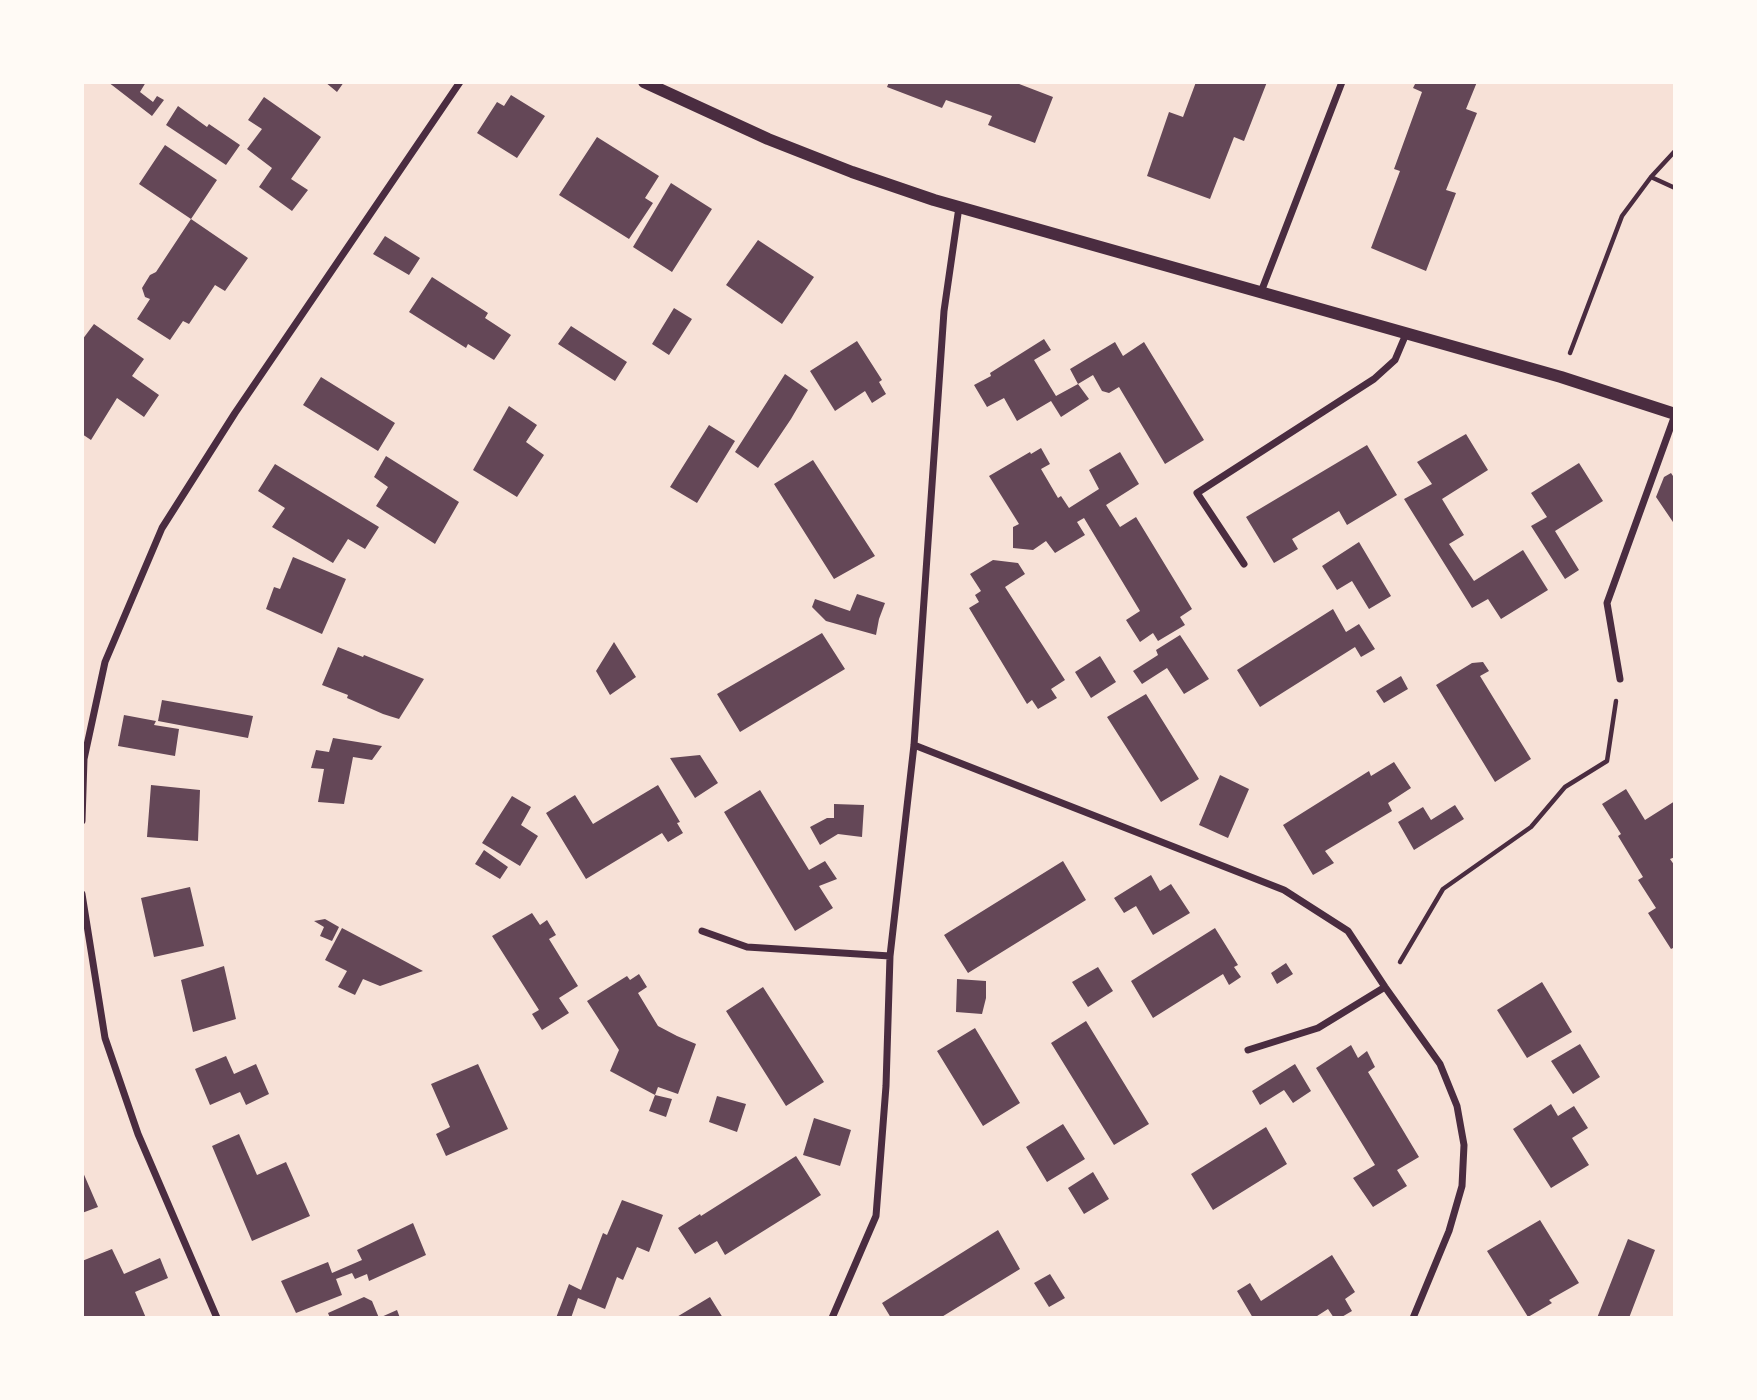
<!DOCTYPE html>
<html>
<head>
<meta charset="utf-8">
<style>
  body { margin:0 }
  #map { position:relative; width:1757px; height:1400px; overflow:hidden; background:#f7e1d7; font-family:"Zilla Slab",serif }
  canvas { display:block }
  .frame { position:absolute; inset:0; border:84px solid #fffaf5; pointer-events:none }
</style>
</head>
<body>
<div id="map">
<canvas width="1757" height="1400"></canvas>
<div class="frame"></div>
</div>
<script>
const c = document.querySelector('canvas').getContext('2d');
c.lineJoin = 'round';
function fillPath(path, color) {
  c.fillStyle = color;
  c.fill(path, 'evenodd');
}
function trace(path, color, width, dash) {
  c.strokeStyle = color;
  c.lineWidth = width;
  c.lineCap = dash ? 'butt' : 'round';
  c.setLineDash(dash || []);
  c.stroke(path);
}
fillPath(new Path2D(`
  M 108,82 L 146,82 L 140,92 L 153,102 L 157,96 L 164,100 L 152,116 Z
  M 325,82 L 344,82 L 337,92 Z
  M 889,82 L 1014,82 L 1053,97 L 1035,143 L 988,125 L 992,116 L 946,100 L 942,108 L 887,87 Z
  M 1196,82 L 1267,82 L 1244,141 L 1234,137 L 1210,199 L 1147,176 L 1169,112 L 1183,117 Z
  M 1416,82 L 1477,82 L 1466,109 L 1477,113 L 1446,190 L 1456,193 L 1426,271 L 1371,248 L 1400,171 L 1394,169 L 1422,92 L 1413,88 Z
  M 511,95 L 545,116 L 517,158 L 477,133 L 497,102 L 504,106 Z
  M 264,97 L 321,137 L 291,179 L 308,190 L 292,211 L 259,187 L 272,168 L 247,149 L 262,129 L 248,120 Z
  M 178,106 L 207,127 L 209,124 L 240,145 L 226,165 L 166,125 Z
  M 597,137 L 659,176 L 645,198 L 653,203 L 629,239 L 559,195 Z
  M 165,145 L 217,180 L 191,219 L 139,184 Z
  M 671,183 L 712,209 L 672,272 L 633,247 Z
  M 191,219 L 248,258 L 225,291 L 215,285 L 189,324 L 183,321 L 170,340 L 137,319 L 150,299 L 145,297 L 142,288 L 150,275 L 156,272 Z
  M 385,236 L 420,258 L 409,275 L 373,254 Z
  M 758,240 L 814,277 L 782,324 L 726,285 Z
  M 432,277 L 488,313 L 485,318 L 511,335 L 494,360 L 468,344 L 466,348 L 409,312 Z
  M 674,308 L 692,319 L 669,355 L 652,344 Z
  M 94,324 L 144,359 L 132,376 L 159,395 L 144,417 L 117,398 L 91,440 L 82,434 L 82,340 Z
  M 571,326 L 627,362 L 615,381 L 558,344 Z
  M 1044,339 L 1051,350 L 1034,360 L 1056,396 L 1078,384 L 1089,399 L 1061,417 L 1051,401 L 1017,421 L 1004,398 L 987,407 L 974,385 L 991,376 L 990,373 Z
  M 857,341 L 882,380 L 879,382 L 886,394 L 872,403 L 865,391 L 835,411 L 810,371 Z
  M 1115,342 L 1123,356 L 1144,342 L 1204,440 L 1165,464 L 1119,387 L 1109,393 L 1102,391 L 1093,375 L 1078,384 L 1070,369 Z
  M 785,374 L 808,390 L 791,419 L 758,468 L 735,452 Z
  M 321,377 L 395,423 L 378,451 L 303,405 Z
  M 509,406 L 537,425 L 526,442 L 544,455 L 517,497 L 473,470 Z
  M 709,425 L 735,441 L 697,503 L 670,487 Z
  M 1466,434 L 1488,470 L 1442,499 L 1464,535 L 1449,544 L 1474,581 L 1523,550 L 1548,590 L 1501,619 L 1488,599 L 1472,608 L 1404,499 L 1432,484 L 1417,462 Z
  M 1367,445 L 1397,495 L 1347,525 L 1339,511 L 1292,539 L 1298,549 L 1274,563 L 1246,517 Z
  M 1041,448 L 1050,464 L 1041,469 L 1058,498 L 1061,496 L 1069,508 L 1099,489 L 1089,470 L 1120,452 L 1139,484 L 1106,505 L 1120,527 L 1136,517 L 1192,609 L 1180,617 L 1185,625 L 1158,641 L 1153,633 L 1140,642 L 1126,620 L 1140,611 L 1084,518 L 1077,522 L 1085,535 L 1055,553 L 1046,541 L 1033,550 L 1013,548 L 1013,527 L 1019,524 L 989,476 L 1030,452 L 1031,454 Z
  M 386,456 L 459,502 L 435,544 L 376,506 L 388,487 L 374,477 Z
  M 813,460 L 875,556 L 834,579 L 774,484 Z
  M 1579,463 L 1603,501 L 1555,531 L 1579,570 L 1565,579 L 1531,526 L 1547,517 L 1531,493 Z
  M 275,464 L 379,527 L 365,549 L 348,539 L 333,563 L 272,527 L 285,508 L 258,491 Z
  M 1671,473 L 1675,479 L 1675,525 L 1656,497 L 1664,477 Z
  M 1359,542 L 1391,596 L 1369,609 L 1352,581 L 1337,590 L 1322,566 Z
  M 293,557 L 346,579 L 322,634 L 266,609 L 274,587 L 280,589 Z
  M 993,560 L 1018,563 L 1025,574 L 1005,587 L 1065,680 L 1051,689 L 1057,698 L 1038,709 L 1032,700 L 1027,704 L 969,608 L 979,602 L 975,595 L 981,591 L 970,574 Z
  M 857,594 L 885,603 L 879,619 L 876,635 L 826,621 L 812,607 L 815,599 L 850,611 Z
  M 1333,609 L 1346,632 L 1359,624 L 1375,649 L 1361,657 L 1355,647 L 1260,707 L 1237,670 Z
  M 822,633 L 845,669 L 740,732 L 717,694 Z
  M 1180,635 L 1209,679 L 1184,694 L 1167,668 L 1142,684 L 1133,671 L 1158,655 L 1156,650 Z
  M 614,642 L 636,677 L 610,695 L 596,671 Z
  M 338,647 L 363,657 L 364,655 L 424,679 L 399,719 L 383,714 L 347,698 L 348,695 L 322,685 Z
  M 1100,656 L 1116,682 L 1091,698 L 1075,672 Z
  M 1483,662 L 1489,671 L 1480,676 L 1531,759 L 1495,782 L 1436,685 L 1472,663 Z
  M 1401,676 L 1408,689 L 1384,703 L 1376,691 Z
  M 1146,694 L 1199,779 L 1161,802 L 1107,717 Z
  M 162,700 L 253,716 L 248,738 L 158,721 Z
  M 124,715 L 156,721 L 154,725 L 179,729 L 175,756 L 118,746 Z
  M 333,738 L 382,746 L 372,760 L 353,757 L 344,804 L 318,802 L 324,769 L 311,768 L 316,750 L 329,752 Z
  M 700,755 L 718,783 L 695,798 L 670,758 Z
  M 1394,762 L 1411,788 L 1388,803 L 1392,811 L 1325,851 L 1334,863 L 1313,875 L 1283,825 L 1369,771 L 1371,776 Z
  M 1220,775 L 1249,789 L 1228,838 L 1199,825 Z
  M 151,785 L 200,790 L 198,841 L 147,837 Z
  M 658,785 L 680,822 L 677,823 L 683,833 L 668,842 L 662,833 L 586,879 L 546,813 L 575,795 L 593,824 Z
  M 1626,789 L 1645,820 L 1675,801 L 1675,857 L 1670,859 L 1675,866 L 1675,947 L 1671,949 L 1648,913 L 1656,908 L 1638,880 L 1643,877 L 1618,836 L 1621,834 L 1602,804 Z
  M 760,790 L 809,870 L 825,861 L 837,879 L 819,886 L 833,908 L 795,931 L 724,812 Z
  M 512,796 L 531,807 L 521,825 L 538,836 L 520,866 L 482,843 Z
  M 834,804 L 864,805 L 862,837 L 838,834 L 820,845 L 810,827 L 827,818 L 834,818 Z
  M 1455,805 L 1464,819 L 1414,850 L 1398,822 L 1423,807 L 1431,820 Z
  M 484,850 L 508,867 L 500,879 L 475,864 Z
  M 1063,861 L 1086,900 L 968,973 L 944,935 Z
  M 1151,875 L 1160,891 L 1171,884 L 1190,913 L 1153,935 L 1136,906 L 1124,913 L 1114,898 Z
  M 190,887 L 204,946 L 154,957 L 141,898 Z
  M 532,913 L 540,925 L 547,920 L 556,935 L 549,939 L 578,986 L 559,998 L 569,1013 L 542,1030 L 532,1014 L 539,1010 L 492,936 Z
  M 325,919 L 339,927 L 332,941 L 320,936 L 324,927 L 314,921 Z
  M 342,928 L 397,957 L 423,971 L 380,986 L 363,979 L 355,995 L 338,987 L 347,971 L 325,960 Z
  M 1215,928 L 1238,965 L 1234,967 L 1241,977 L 1229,985 L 1223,974 L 1153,1018 L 1131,981 Z
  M 1286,963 L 1293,974 L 1277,984 L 1271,973 Z
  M 224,966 L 236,1019 L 193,1032 L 181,980 Z
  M 1098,967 L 1113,991 L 1088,1007 L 1072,982 Z
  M 639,974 L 647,987 L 638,993 L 658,1026 L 677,1036 L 696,1044 L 678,1094 L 658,1087 L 655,1095 L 610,1071 L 619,1050 L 587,1001 L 627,976 L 630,980 Z
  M 957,979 L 986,981 L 986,998 L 982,1014 L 956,1012 Z
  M 1542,982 L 1572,1032 L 1527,1058 L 1497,1010 Z
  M 763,987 L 824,1082 L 786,1106 L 726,1011 Z
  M 1086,1021 L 1149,1124 L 1114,1145 L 1051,1043 Z
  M 975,1028 L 1020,1103 L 983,1126 L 937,1051 Z
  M 1580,1044 L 1600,1077 L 1573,1094 L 1551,1061 Z
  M 1351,1045 L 1358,1058 L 1367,1051 L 1375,1067 L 1368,1072 L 1419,1157 L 1397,1170 L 1407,1186 L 1373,1207 L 1353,1178 L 1375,1165 L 1316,1068 Z
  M 226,1056 L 234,1074 L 256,1064 L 269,1094 L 246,1105 L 240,1092 L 210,1105 L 195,1069 Z
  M 478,1064 L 508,1129 L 446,1156 L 436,1134 L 450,1127 L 431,1084 Z
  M 1295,1064 L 1311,1091 L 1293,1103 L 1284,1090 L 1260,1105 L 1252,1091 Z
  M 655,1095 L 672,1099 L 666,1117 L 649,1111 Z
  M 717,1096 L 746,1104 L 737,1132 L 709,1122 Z
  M 1551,1104 L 1558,1116 L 1574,1106 L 1588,1128 L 1572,1138 L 1589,1165 L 1551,1188 L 1513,1129 Z
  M 814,1118 L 851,1130 L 840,1166 L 803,1155 Z
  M 1063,1124 L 1085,1159 L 1047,1182 L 1026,1147 Z
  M 1266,1127 L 1287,1164 L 1213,1210 L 1191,1174 Z
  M 239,1134 L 257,1175 L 286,1162 L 310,1216 L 252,1241 L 212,1146 Z
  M 796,1156 L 821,1195 L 725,1255 L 717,1241 L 695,1254 L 678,1228 L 700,1214 L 701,1216 Z
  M 82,1170 L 98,1207 L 82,1213 Z
  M 1093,1172 L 1109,1199 L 1084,1214 L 1068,1188 Z
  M 622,1200 L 663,1215 L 649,1252 L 637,1247 L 623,1280 L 617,1277 L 605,1309 L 578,1298 L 571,1318 L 556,1318 L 569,1284 L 581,1290 L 603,1233 L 607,1235 Z
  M 1540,1220 L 1579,1283 L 1549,1300 L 1552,1303 L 1528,1317 L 1487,1251 Z
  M 413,1223 L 426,1255 L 369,1281 L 367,1274 L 355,1279 L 352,1273 L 336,1279 L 342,1295 L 296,1313 L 281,1281 L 328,1262 L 332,1273 L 362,1260 L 357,1250 Z
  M 998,1230 L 1020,1269 L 940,1318 L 891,1318 L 882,1303 Z
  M 1628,1239 L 1655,1250 L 1629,1318 L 1597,1318 Z
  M 112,1249 L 124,1274 L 160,1258 L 168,1278 L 135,1292 L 146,1318 L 82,1318 L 82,1261 Z
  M 1332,1255 L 1355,1292 L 1345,1299 L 1352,1311 L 1340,1318 L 1334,1318 L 1328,1309 L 1314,1318 L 1253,1318 L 1237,1291 L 1250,1283 L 1261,1301 Z
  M 1050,1274 L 1065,1298 L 1049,1307 L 1034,1283 Z
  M 364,1297 L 372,1301 L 379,1318 L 397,1310 L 400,1318 L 330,1318 L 328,1313 Z
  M 710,1297 L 723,1318 L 675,1318 Z`), '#644757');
trace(new Path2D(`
  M 1651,177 L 1675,188
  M 1570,353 L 1622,216 L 1651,177 L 1675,151
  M 1400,962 L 1443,889 L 1531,827 L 1565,787 L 1607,761 L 1616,701`), '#4a2c40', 4.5);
trace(new Path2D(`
  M 1261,292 L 1342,82
  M 1244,564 L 1197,493 L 1374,379 L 1395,360 L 1406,334
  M 1620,679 L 1607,603 L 1675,415
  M 914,745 L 1284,890 L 1348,931 L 1385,987 L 1440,1064 L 1457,1106 L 1464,1145 L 1462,1186 L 1449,1231 L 1413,1318
  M 82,821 L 84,759 L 105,662 L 162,528 L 235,413 L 460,82
  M 82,894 L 105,1038 L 138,1134 L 217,1318
  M 702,931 L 747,947 L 890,956
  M 1248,1050 L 1318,1028 L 1385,987
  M 832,1318 L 876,1216 L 886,1086 L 890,956 L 914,745 L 944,311 L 959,207`), '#4a2c40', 7);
trace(new Path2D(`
  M 644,82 L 768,139 L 852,172 L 934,200 L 1561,377 L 1675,414`), '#4a2c40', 12);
</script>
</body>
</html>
